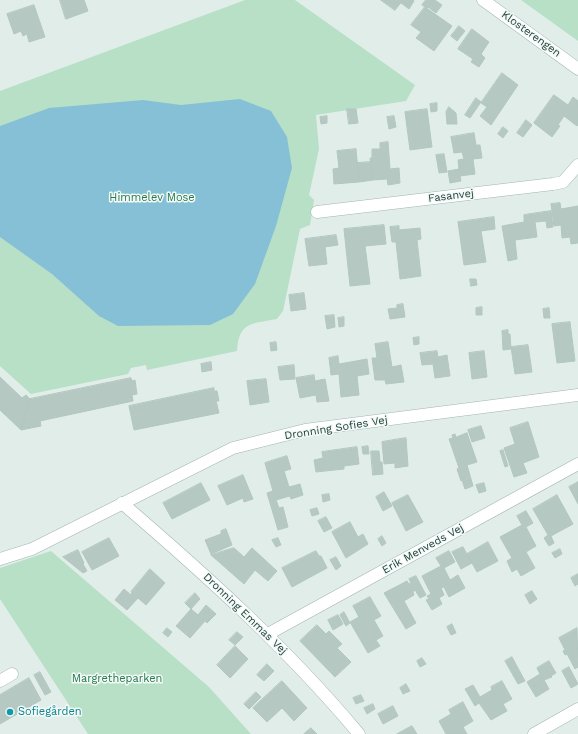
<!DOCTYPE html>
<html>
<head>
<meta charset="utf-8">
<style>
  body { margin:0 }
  canvas { display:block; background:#e1ede9 }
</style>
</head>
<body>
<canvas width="578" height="734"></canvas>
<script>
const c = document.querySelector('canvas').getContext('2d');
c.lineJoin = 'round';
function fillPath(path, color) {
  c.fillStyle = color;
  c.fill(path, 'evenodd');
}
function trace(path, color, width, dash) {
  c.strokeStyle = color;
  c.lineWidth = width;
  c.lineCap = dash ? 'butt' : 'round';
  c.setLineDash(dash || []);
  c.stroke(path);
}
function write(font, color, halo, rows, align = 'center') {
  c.font = font + ' "Work Sans",sans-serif';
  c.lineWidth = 3;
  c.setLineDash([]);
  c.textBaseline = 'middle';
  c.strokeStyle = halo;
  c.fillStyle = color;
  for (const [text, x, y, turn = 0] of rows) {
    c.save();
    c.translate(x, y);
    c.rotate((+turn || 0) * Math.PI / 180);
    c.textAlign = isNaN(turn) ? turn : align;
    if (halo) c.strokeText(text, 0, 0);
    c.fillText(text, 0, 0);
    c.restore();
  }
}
fillPath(new Path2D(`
  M 245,0 L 295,0 L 415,85 L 406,101 L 316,115 L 319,149 L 309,195 L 314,200 L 310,225 L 300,229 L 283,311 L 277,319 C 252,324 239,321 237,351 L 147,370 L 146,365 L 131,368 L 128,374 L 31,394 L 0,366 L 0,91 Z
  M 521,0 L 578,0 L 578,41 Z
  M 51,551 L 209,687 L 251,734 L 88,734 L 0,599 L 0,568 Z`), '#b8e0c7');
fillPath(new Path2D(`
  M 240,99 L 271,111 L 287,137 L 292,168 L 276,226 L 255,284 L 233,314 L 210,325 L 118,326 L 99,316 L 52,274 L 0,237 L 0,126 L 49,108 L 143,100 L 181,105 Z`), '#85c0d6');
const building = new Path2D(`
  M 60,0 L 84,0 L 88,11 L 66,19 Z
  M 381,0 L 403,0 L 395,10 Z
  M 403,0 L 413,0 L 414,1 L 409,9 L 401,3 Z
  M 426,0 L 435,0 L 442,5 L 436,13 L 428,7 L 427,8 L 422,5 Z
  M 34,5 L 45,37 L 29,42 L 27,34 L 23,36 L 21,31 L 14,34 L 7,14 Z
  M 425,7 L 452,26 L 434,51 L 416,38 L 421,32 L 411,25 Z
  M 459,26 L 465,31 L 457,41 L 451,36 Z
  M 472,29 L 489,42 L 481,54 L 485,58 L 479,67 L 471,62 L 473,59 L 458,49 Z
  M 502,73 L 518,85 L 491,125 L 480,116 L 487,107 L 481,103 Z
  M 554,95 L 568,105 L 573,97 L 578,101 L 578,125 L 577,126 L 564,116 L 558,125 L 560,126 L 552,137 L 534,123 Z
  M 476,98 L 481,102 L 470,118 L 465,115 Z
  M 437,103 L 437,111 L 431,112 L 430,104 Z
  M 449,107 L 456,113 L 457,124 L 447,124 L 446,112 Z
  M 347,109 L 356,109 L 358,123 L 349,124 Z
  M 427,109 L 432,147 L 410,150 L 405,112 Z
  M 327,116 L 327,123 L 321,124 L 320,117 Z
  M 394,116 L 396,127 L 389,129 L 387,117 Z
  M 526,120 L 532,125 L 523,137 L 517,133 Z
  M 503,127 L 508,131 L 503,138 L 498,134 Z
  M 474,133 L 476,145 L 480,145 L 482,158 L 473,159 L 475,174 L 460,176 L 461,181 L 450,183 L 448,171 L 459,169 L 458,160 L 464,159 L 462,152 L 454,153 L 451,137 Z
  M 388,142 L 390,169 L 399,168 L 400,183 L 388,185 L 387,179 L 373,180 L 370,158 L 372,158 L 372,149 L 380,149 L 380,143 Z
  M 356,149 L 359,182 L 334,184 L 333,169 L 339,168 L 337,151 Z
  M 444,154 L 447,172 L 439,173 L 436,155 Z
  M 371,162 L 373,180 L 359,182 L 357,163 Z
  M 560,203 L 561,209 L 578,206 L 578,243 L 571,244 L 570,237 L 562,238 L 561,225 L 554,226 L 551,204 Z
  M 551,211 L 553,227 L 547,228 L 546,221 L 535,222 L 537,237 L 515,240 L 517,259 L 508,261 L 502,226 L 524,222 L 524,215 Z
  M 494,217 L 495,229 L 481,231 L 486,262 L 464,265 L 458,222 Z
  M 384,225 L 386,244 L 365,246 L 370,284 L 350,286 L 344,229 Z
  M 399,226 L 399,230 L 420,228 L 421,239 L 417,240 L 421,276 L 400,279 L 396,242 L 392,242 L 390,227 Z
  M 336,235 L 338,245 L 325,247 L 327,264 L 309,266 L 305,239 Z
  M 470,279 L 476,279 L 477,285 L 471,286 Z
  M 304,293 L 306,309 L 291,311 L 289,295 Z
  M 403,304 L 405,317 L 390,319 L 388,309 L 397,308 L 397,305 Z
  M 482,307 L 482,315 L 476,315 L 476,308 Z
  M 549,308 L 550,318 L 544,318 L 543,309 Z
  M 334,315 L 335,327 L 327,329 L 325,316 Z
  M 344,317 L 344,326 L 339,327 L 338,318 Z
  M 570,322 L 575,361 L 557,363 L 552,324 Z
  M 508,330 L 508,334 L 510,334 L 511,349 L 503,350 L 502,331 Z
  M 419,337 L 419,344 L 414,345 L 413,338 Z
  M 276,342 L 277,350 L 271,351 L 270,343 Z
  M 388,342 L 392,367 L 401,365 L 404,382 L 386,384 L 385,380 L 375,380 L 372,358 L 377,358 L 375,344 Z
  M 528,345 L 532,372 L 515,374 L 511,347 Z
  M 437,351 L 438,357 L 447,355 L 450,376 L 435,378 L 433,364 L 422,365 L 420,353 Z
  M 484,351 L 487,377 L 472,379 L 469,353 Z
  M 338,356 L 339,364 L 367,359 L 369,374 L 357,376 L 359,395 L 341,397 L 339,374 L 331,375 L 329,358 Z
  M 211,362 L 212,370 L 202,372 L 201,364 Z
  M 294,365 L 295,379 L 280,380 L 278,367 Z
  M 314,375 L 315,381 L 325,379 L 329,401 L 317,402 L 316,395 L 300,398 L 296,378 Z
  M 0,377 L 22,398 L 26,395 L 30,399 L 21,430 L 0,410 Z
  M 131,378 L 132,381 L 135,380 L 137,394 L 132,395 L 133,401 L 40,421 L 41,426 L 21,430 L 30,399 Z
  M 266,379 L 269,402 L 250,405 L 247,381 Z
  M 214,388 L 214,391 L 217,391 L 219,401 L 216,401 L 219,413 L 134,430 L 129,406 Z
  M 528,422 L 539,457 L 523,463 L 527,473 L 514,477 L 504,448 L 515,444 L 510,428 Z
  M 481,426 L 485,438 L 472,442 L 468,430 Z
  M 467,433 L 477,462 L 467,465 L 473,486 L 465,489 L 462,480 L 461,481 L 457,469 L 459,468 L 449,439 L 453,438 L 452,435 L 455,434 L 456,437 Z
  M 406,438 L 408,466 L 395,468 L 395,463 L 384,464 L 382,442 Z
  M 368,446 L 369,454 L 363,454 L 362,447 Z
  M 357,447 L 359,464 L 344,466 L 344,469 L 316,472 L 314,460 L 323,458 L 322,452 Z
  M 503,450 L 508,466 L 505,467 L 500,451 Z
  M 371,451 L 379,451 L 380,462 L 382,462 L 383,474 L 373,475 Z
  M 287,456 L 291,469 L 284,471 L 289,487 L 300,484 L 303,495 L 291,499 L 290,496 L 276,500 L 279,508 L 283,507 L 288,527 L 278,530 L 267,493 L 273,491 L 265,463 Z
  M 243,475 L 253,499 L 244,502 L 243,498 L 227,505 L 218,486 Z
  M 578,482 L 578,504 L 569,487 Z
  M 201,483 L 210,500 L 172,519 L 163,503 Z
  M 484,483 L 486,491 L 479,493 L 476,485 Z
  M 384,492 L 392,506 L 383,511 L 376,497 Z
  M 329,494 L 330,500 L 323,502 L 322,495 Z
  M 408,495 L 423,522 L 406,531 L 392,503 Z
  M 557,495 L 573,524 L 551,536 L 554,543 L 549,546 L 544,538 L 548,535 L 533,509 Z
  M 317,508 L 319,514 L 312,516 L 310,510 Z
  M 526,511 L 533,523 L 526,527 L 536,546 L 526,552 L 535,568 L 521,576 L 517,569 L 512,572 L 507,561 L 512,558 L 500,537 L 522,525 L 517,516 Z
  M 326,517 L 332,528 L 324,532 L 318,521 Z
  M 350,522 L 358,537 L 363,534 L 368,544 L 346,558 L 332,532 Z
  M 226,529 L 232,545 L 211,554 L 205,540 L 221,534 L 221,531 Z
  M 382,536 L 386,543 L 382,546 L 378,539 Z
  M 109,538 L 119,556 L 92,570 L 82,552 Z
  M 278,538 L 281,545 L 276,547 L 272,540 Z
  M 488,542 L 498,561 L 477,572 L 467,554 Z
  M 463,547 L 472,563 L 461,569 L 452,552 Z
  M 234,548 L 244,557 L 252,548 L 277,571 L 268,581 L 255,570 L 244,584 L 211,555 Z
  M 560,549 L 562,554 L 555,558 L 552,553 Z
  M 78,550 L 84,563 L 83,564 L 87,571 L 83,573 L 63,557 Z
  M 316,551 L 319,556 L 321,556 L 327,568 L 292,587 L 282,568 Z
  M 449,551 L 455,562 L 444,568 L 450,580 L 458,575 L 465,588 L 449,597 L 444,587 L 441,588 L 444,595 L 439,598 L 442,604 L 432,610 L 426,600 L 429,599 L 427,596 L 431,594 L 422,576 L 441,566 L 436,558 Z
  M 336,557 L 341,566 L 336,570 L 330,560 Z
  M 150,569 L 165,583 L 146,605 L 138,598 L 127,610 L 115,600 L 124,589 L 131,595 L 132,593 L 131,592 Z
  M 578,574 L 578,584 L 575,586 L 571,578 Z
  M 416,576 L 426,595 L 420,598 L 415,590 L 413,592 L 414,595 L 404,601 L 416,623 L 406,629 L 384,593 L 407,581 L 409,584 L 411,583 L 409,579 Z
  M 532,591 L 537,599 L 530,604 L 525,595 Z
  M 195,593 L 200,599 L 191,609 L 198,615 L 206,605 L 216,614 L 207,623 L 205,621 L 190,638 L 176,626 L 191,609 L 185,603 Z
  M 370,597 L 381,616 L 374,620 L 383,636 L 376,640 L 380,646 L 368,653 L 350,622 L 359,617 L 353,606 Z
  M 344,612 L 350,623 L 346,626 L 340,615 Z
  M 338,615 L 343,624 L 333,630 L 328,620 Z
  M 452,624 L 456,633 L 451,635 L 447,627 Z
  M 317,625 L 326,634 L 329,631 L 342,644 L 337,648 L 351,662 L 335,677 L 300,641 Z
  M 167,628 L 172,632 L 168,637 L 163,633 Z
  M 577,628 L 578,667 L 575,669 L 567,654 L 565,655 L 563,651 L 565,650 L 559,638 Z
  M 237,632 L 243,637 L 235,645 L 229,640 Z
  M 235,646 L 248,659 L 230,678 L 217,665 Z
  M 512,657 L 525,681 L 518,684 L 505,661 Z
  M 422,658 L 426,664 L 420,667 L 417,661 Z
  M 549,661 L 556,673 L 551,676 L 552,677 L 544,680 L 549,689 L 536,697 L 527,682 L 540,674 L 537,668 Z
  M 267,664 L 274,671 L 264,681 L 257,675 Z
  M 569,667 L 578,684 L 571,688 L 562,671 Z
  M 40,672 L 51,692 L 45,695 L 34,675 Z
  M 29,678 L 41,700 L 0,724 L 0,695 Z
  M 282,681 L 307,708 L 294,721 L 282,708 L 267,722 L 253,708 Z
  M 502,681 L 512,699 L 503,704 L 507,711 L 491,720 L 479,703 L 475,706 L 465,689 L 473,685 L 480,697 L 492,690 L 491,687 Z
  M 406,684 L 410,691 L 403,694 L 400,688 Z
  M 256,692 L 261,697 L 249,709 L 244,704 Z
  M 361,695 L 364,701 L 356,704 L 353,698 Z
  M 463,702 L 473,721 L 463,727 L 467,734 L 446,734 L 439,721 L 451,714 L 449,710 Z
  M 373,704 L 375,709 L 367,714 L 364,708 Z
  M 393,706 L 398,716 L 383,724 L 378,714 Z
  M 412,726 L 417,734 L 397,734 Z
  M 311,728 L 317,734 L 304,734 Z`);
fillPath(building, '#b6c8c2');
trace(building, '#b3c7c1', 1);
const minor = new Path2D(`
  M 483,0 L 578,69
  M 317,212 L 553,184 L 563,182 L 578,165
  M 122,503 C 206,575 288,649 359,734
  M 0,559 L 32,549 L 233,448 L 305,430 L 578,395
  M 268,634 L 578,464
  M 0,681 L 12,674
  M 534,734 L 578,709`);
trace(minor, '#a3b5b1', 13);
trace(minor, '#fff', 12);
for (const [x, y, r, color] of [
  [10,712,4,"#0f9aa8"]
]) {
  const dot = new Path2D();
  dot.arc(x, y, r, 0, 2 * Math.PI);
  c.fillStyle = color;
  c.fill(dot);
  trace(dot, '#f2f9f6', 1.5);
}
write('11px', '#203f3a', '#f2f9f6', [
  ["Klosterengen",531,34,36],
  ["Fasanvej",451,196,-7],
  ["Dronning Sofies Vej",336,428,-9],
  ["Erik Menveds Vej",423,549,-29],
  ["Dronning Emmas Vej",245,614,44]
]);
write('11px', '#277950', '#f2f9f6', [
  ["Himmelev Mose",152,198],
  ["Margretheparken",117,679]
]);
write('11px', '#0d838f', '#f2f9f6', [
  ["Sofiegården",18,712]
], 'left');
</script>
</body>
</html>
